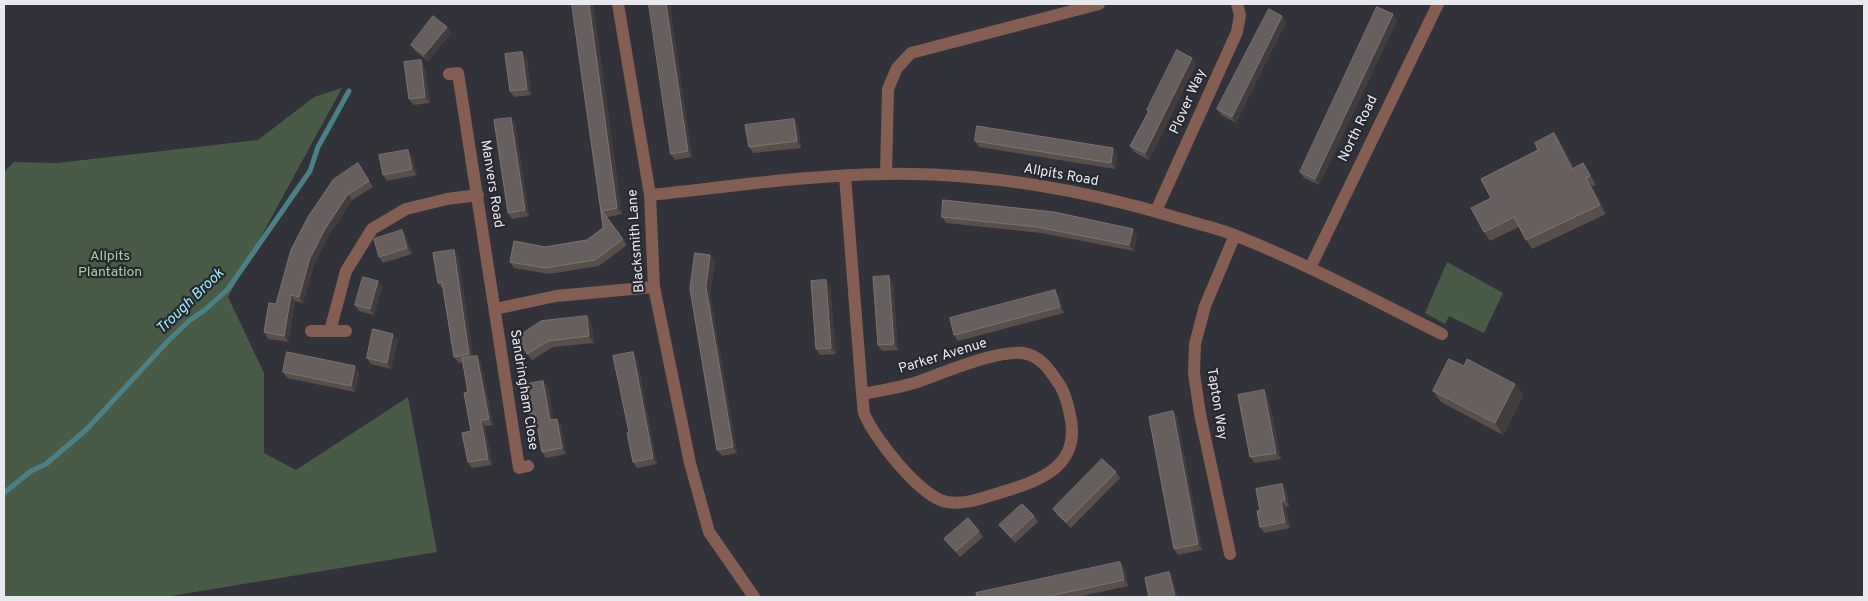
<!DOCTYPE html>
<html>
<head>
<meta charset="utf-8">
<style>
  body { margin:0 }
  #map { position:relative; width:1868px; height:601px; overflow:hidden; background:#32323b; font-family:Overpass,sans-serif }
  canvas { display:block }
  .frame { position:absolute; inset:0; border:5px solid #e8e8ee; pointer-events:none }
</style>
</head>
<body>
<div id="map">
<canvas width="1868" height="601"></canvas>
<div class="frame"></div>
</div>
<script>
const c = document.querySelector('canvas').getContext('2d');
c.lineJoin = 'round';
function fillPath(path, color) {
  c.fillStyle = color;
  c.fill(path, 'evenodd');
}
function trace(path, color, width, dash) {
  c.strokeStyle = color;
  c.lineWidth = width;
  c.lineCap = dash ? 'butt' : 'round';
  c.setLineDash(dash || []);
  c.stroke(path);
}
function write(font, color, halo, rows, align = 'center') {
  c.font = font + ' Overpass,sans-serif';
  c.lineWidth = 4.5;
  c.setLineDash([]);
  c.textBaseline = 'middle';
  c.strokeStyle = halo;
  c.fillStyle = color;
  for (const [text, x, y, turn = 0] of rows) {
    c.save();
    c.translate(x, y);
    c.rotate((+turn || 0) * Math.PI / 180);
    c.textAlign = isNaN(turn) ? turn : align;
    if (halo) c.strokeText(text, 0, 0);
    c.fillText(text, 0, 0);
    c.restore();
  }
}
fillPath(new Path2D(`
  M 342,88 L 228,297 L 264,373 L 264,453 L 296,470 L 408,397 L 437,552 L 165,597 L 4,597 L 4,172 L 14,162 L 57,163 L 258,140 L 314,97 Z
  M 1447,262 L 1503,293 L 1484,333 L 1449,316 L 1445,324 L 1425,313 Z`), '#485b47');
trace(new Path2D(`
  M 4,493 L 31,471 L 46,464 L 86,430 L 168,341 L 189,321 L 206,309 L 228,289 L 310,171 L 318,147 L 349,91`), '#4a8187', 5);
trace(new Path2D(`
  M 449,74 L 458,73 L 519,468 L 528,466
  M 886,174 L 888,89 L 897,68 L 911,53 L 1099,4
  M 845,176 L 862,394 C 863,400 863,407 864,413 C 873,437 921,498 947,502 C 964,505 983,498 999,493 C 1039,481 1082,467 1070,415 C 1068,405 1066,396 1061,387 C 1051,372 1042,356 1023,353 C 995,350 941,374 914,383 C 897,388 879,391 862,394
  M 650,195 C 728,187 807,175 885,174 C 983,172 1084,190 1178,218 C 1197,224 1218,228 1237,236 C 1307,264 1374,300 1442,334
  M 1156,211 L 1237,32 L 1240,15 L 1237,4
  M 1310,268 L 1438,4
  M 495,309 L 556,296 L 654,287
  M 311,331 L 330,331
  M 346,331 L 330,331 L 346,271 L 372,229 L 406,209 L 447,199 L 478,195
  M 1230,554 L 1200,414 L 1194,373 L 1195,344 L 1205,306 L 1235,235`), '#855e53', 12);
trace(new Path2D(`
  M 618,4 L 650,195 L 654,287 L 690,463 L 709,532 L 754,597`), '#855e53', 12);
fillPath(new Path2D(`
  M 572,4 L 593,4 L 622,214 L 607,217 L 627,245 L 599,266 L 549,274 L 514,268 L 510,262 L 545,247 L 587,240 L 603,228 Z
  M 670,6 L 692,157 L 675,160 L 671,154 Z
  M 1282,16 L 1286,22 L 1236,123 L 1221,115 L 1217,109 Z
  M 1397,20 L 1319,185 L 1304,178 L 1300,172 Z
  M 447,27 L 451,33 L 428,61 L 415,51 L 411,45 Z
  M 527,58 L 531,95 L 514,97 L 510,91 Z
  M 1196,64 L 1149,160 L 1134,152 L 1130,146 L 1148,112 L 1147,110 Z
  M 425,67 L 430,103 L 413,105 L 409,99 Z
  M 794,119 L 798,125 L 801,148 L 753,153 L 749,147 Z
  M 515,124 L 529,216 L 512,219 L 508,213 Z
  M 1554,133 L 1560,142 L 1574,168 L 1583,163 L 1590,172 L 1596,185 L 1592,186 L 1606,214 L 1532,249 L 1526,240 L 1519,227 L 1490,241 L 1484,232 L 1491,198 L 1538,150 Z
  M 975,141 L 1117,154 L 1115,169 L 979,147 Z
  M 412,156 L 417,175 L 387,181 L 383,175 Z
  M 358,163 L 373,187 L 352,200 L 329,235 L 314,265 L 303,303 L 295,301 L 288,342 L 268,339 L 264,332 L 276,304 Z
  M 942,217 L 1137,235 L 1134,251 L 1041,233 L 946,223 Z
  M 406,236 L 412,254 L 383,263 L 379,257 Z
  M 454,250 L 458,256 L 473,356 L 477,356 L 481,362 L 493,425 L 485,426 L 492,465 L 472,468 L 468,462 L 471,431 L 468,392 L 463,362 L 459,363 L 454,357 L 443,289 L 438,283 Z
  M 710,255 L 715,261 L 710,294 L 737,453 L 722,456 L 717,450 L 690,289 Z
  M 378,281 L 382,287 L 374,315 L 359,311 L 355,305 Z
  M 893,282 L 898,350 L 882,351 L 878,345 Z
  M 830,286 L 836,354 L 820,355 L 816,349 Z
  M 1059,296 L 1064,313 L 958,341 L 954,335 Z
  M 587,316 L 591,322 L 594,343 L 553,347 L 532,360 L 527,354 Z
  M 398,340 L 391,369 L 371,364 L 367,358 Z
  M 637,359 L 657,464 L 637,468 L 633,462 Z
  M 1464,366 L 1515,384 L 1523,395 L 1503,435 L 1441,402 L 1433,391 Z
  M 283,372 L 359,372 L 355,392 L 287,378 Z
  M 543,381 L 548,387 L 553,419 L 561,425 L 566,454 L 546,458 L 542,452 L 536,420 L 533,420 L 529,414 Z
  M 1264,390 L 1268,396 L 1281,459 L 1255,463 L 1250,457 Z
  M 1173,411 L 1177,417 L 1202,550 L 1178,555 L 1174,549 Z
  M 1116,472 L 1120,478 L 1071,528 L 1057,515 L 1053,509 Z
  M 1286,490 L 1289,506 L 1286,507 L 1290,528 L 1264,533 L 1260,527 Z
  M 1034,516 L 1038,522 L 1015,543 L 1004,531 L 999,525 Z
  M 979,531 L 983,537 L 960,557 L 949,545 L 944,539 Z
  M 1125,568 L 1128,586 L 1077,597 L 977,597 Z`), '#584f4b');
fillPath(new Path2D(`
  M 589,4 L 593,4 L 622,214 L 617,208 Z
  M 666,4 L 668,4 L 670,6 L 692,157 L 688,151 Z
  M 1393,14 L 1397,20 L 1319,185 L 1315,179 Z
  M 1282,16 L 1286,22 L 1236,123 L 1232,117 Z
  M 447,27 L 451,33 L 428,61 L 424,55 Z
  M 522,52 L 527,58 L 531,95 L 527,89 Z
  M 1192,58 L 1196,64 L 1149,160 L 1145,153 Z
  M 421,60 L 425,67 L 430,103 L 425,97 Z
  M 511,118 L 515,124 L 529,216 L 525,210 Z
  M 794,119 L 798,125 L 801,148 L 797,141 Z
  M 1554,133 L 1560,142 L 1578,178 L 1572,169 Z
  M 1113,148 L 1117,154 L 1115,169 L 1111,163 Z
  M 408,150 L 412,156 L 417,175 L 412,169 Z
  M 1583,163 L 1590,172 L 1596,185 L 1590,176 Z
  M 1586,178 L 1592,186 L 1606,214 L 1600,205 Z
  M 348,194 L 352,200 L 329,235 L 314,265 L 303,303 L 299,297 L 310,258 L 325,229 Z
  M 1133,229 L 1137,235 L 1134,251 L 1129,245 Z
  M 402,230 L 406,236 L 412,254 L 407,248 Z
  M 454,250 L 458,256 L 474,360 L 469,354 Z
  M 710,255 L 715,261 L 710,294 L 737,453 L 733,447 L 706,287 Z
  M 889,276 L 893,282 L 898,350 L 894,344 Z
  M 826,280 L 830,286 L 836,354 L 831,348 Z
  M 378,281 L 382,287 L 374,315 L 370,309 Z
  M 1055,290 L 1059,296 L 1064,313 L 1060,307 Z
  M 291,295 L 295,301 L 288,342 L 284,336 Z
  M 587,316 L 591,322 L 594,343 L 589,336 Z
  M 393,334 L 398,340 L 391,369 L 387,363 Z
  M 633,352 L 637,359 L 657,464 L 653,458 Z
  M 477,356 L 481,362 L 493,425 L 489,419 Z
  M 355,366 L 359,372 L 355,392 L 351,386 Z
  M 543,381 L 548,387 L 555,426 L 550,420 Z
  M 1515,384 L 1523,395 L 1503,435 L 1495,423 Z
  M 1264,390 L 1268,396 L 1281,459 L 1276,453 Z
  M 1173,411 L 1177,417 L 1202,550 L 1198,544 Z
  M 557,419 L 561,425 L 566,454 L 562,448 Z
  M 481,420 L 485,426 L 492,465 L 488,459 Z
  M 1282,484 L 1286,490 L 1289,506 L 1285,500 Z
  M 1281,501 L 1286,507 L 1290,528 L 1285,522 Z
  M 1120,562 L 1125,568 L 1128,586 L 1124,580 Z
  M 1169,572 L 1173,578 L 1178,597 L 1175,597 Z`), '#423c3d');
const building = new Path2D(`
  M 572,4 L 589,4 L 617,208 L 602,211 L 623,239 L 595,260 L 545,268 L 510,262 L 514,241 L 545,247 L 587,240 L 603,228 Z
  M 649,4 L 666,4 L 688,151 L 671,154 Z
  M 1377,7 L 1393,14 L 1315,179 L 1300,172 Z
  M 1269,9 L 1282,16 L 1232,117 L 1217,109 Z
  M 433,16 L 447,27 L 424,55 L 411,45 Z
  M 1177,50 L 1192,58 L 1145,153 L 1130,146 L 1149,111 L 1147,110 Z
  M 522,52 L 527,89 L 510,91 L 505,54 Z
  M 421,60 L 425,97 L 409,99 L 404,62 Z
  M 511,118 L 525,210 L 508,213 L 494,120 Z
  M 794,119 L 797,141 L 749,147 L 745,125 Z
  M 977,126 L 1113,148 L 1111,163 L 975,141 Z
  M 1554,133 L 1572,169 L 1583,163 L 1590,176 L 1586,178 L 1600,205 L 1526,240 L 1514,217 L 1484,232 L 1471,208 L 1491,198 L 1481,179 L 1538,150 L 1535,143 Z
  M 408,150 L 412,169 L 383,175 L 379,155 Z
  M 358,163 L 369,181 L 348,194 L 325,229 L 310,258 L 299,297 L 291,295 L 284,336 L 264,332 L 269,303 L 276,304 L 291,250 L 308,217 L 333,180 Z
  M 943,200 L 1054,212 L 1133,229 L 1129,245 L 1037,227 L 942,217 Z
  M 402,230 L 407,248 L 379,257 L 374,239 Z
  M 454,250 L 469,354 L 454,357 L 442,282 L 438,283 L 433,253 Z
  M 695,253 L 710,255 L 706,287 L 733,447 L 717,450 L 690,289 Z
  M 889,276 L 894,344 L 878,345 L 873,277 Z
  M 363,277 L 378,281 L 370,309 L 355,305 Z
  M 826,280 L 831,348 L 816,349 L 811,281 Z
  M 1055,290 L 1060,307 L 954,335 L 950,318 Z
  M 587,316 L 589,336 L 548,341 L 527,354 L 517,337 L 541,321 Z
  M 373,329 L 393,334 L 387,363 L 367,358 Z
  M 287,352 L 355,366 L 351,386 L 283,372 Z
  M 633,352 L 653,458 L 633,462 L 627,433 L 629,432 L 613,356 Z
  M 477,356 L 489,419 L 481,420 L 488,459 L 468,462 L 462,433 L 471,431 L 464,393 L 468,392 L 462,358 Z
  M 1449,359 L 1464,366 L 1467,359 L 1515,384 L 1495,423 L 1433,391 Z
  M 543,381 L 550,420 L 557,419 L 562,448 L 542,452 L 535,413 L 529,414 L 523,385 Z
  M 1264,390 L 1276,453 L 1250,457 L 1238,395 Z
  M 1173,411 L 1198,544 L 1174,549 L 1149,417 Z
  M 1102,459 L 1116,472 L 1066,522 L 1053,509 Z
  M 1282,484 L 1285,500 L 1281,501 L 1285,522 L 1260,527 L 1257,511 L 1260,511 L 1256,489 Z
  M 1022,504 L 1034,516 L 1011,537 L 999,525 Z
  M 968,518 L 979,531 L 956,551 L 944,539 Z
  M 1120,562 L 1124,580 L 1045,597 L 977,597 L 976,593 Z
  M 1169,572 L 1175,597 L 1149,597 L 1145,578 Z`);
fillPath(building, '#675f5d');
trace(building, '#7c7474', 1);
write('14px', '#e8e8ee', '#282830', [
  ["Plover Way",1189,102,-66],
  ["North Road",1359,129,-64],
  ["Allpits Road",1061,176,10],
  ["Manvers Road",491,184,81],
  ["Blacksmith Lane",637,241,-94],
  ["Parker Avenue",943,357,-17],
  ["Sandringham Close",523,390,81],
  ["Tapton Way",1216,404,81]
]);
write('14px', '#a1d39f', '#282830', [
  ["Allpits",110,257],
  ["Plantation",110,273]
]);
write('italic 15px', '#94effa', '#282830', [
  ["Trough Brook",191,302,-44]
]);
</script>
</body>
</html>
